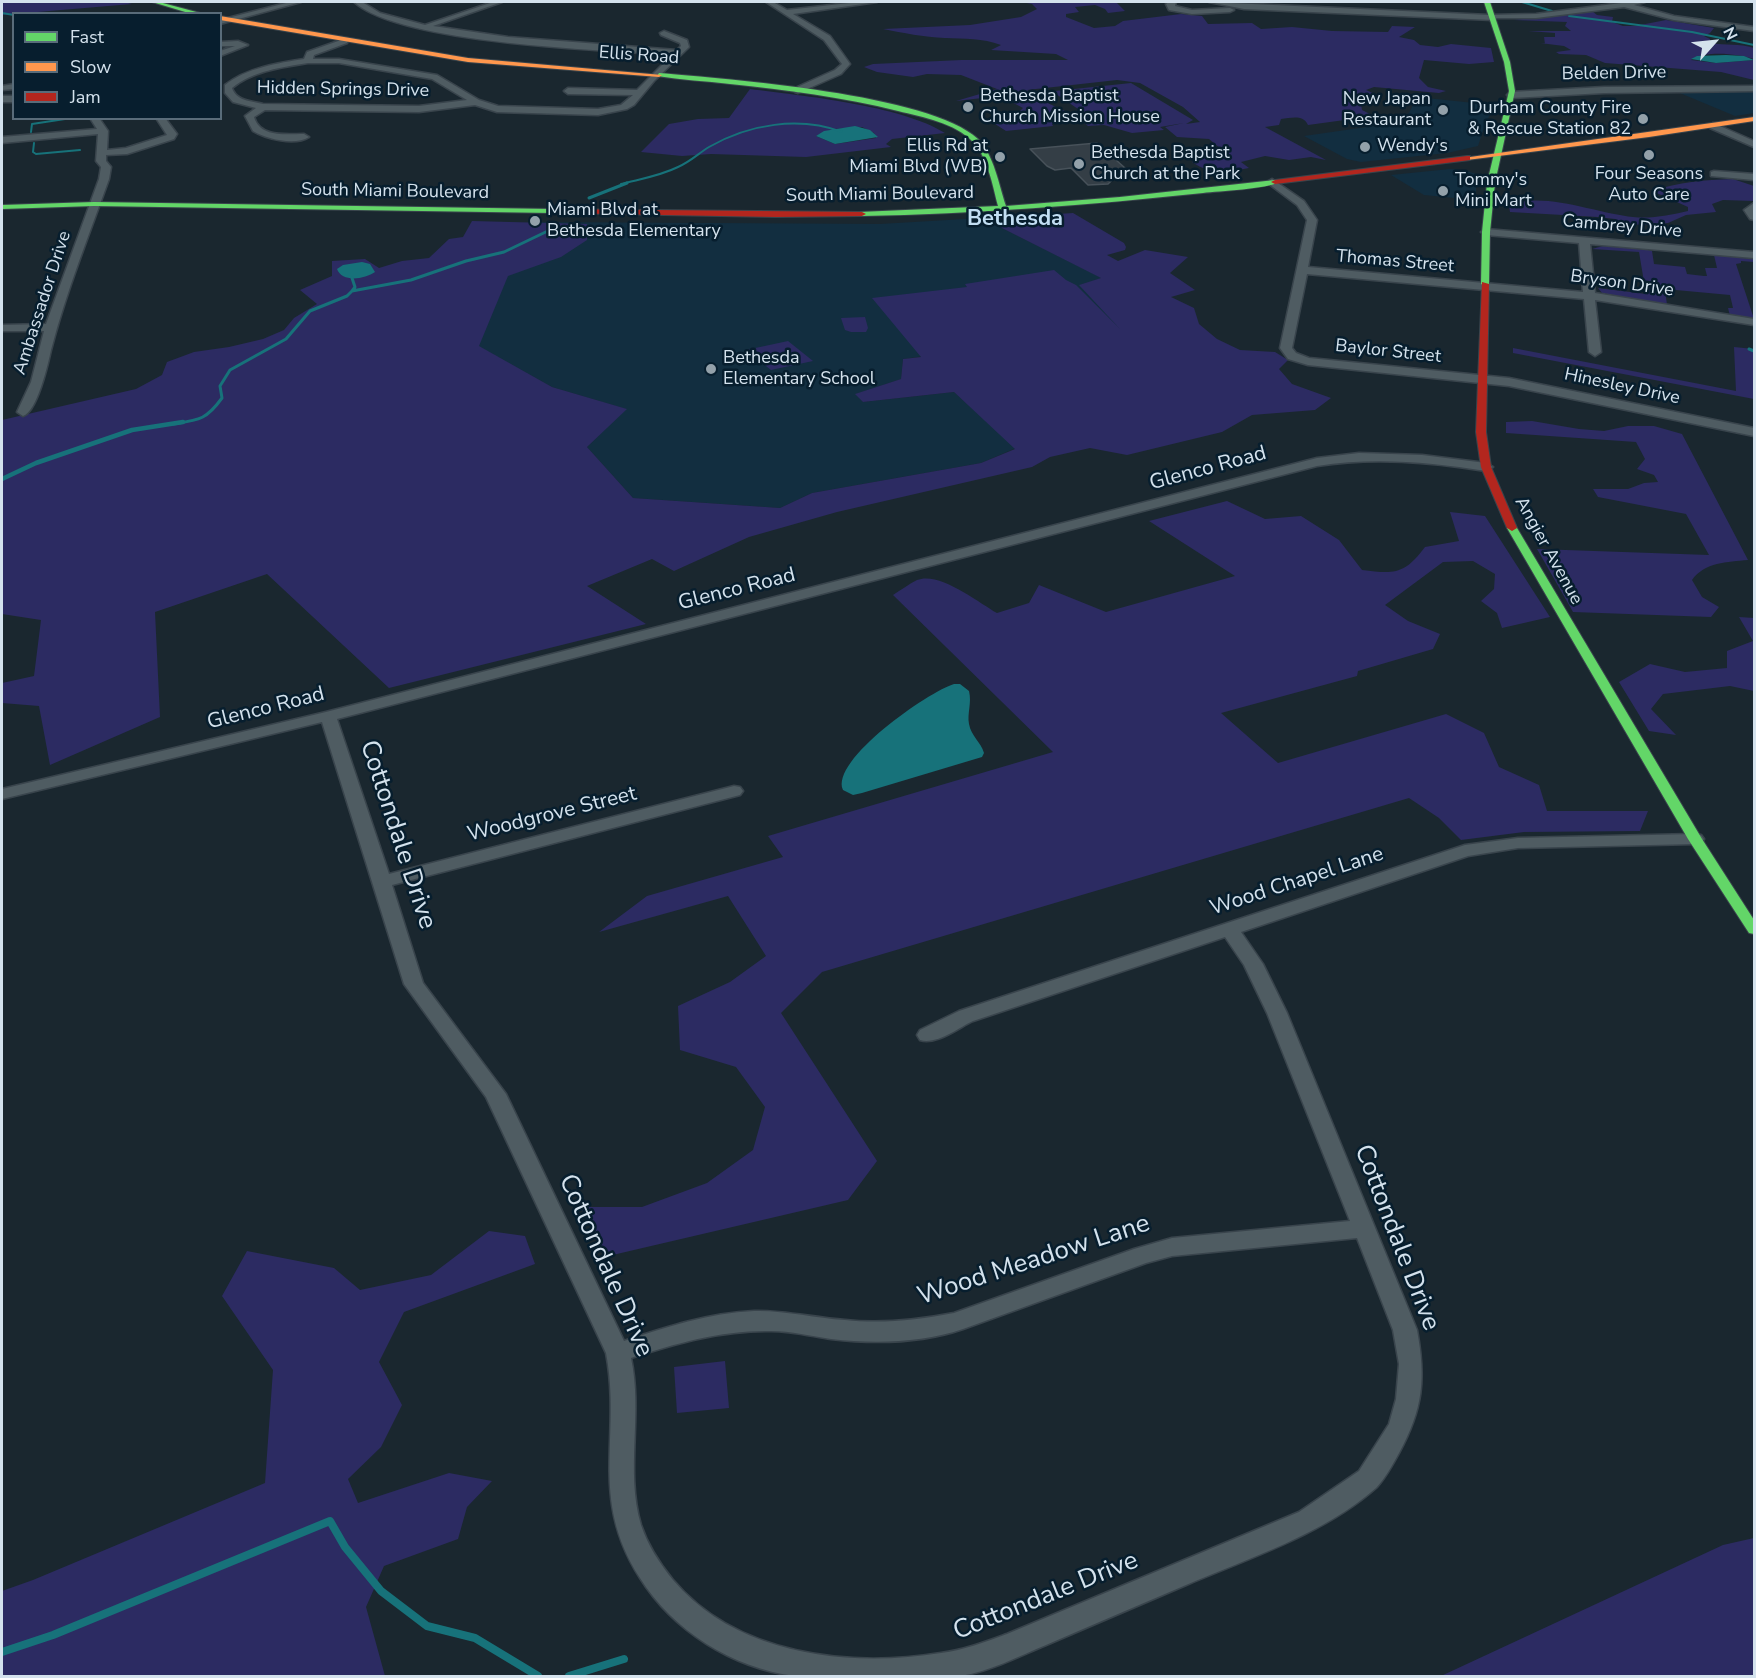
<!DOCTYPE html>
<html>
<head>
<meta charset="utf-8">
<style>
  body { margin:0 }
  #map { position:relative; width:1756px; height:1678px; overflow:hidden; background:#1a272f; font-family:"Nunito Sans",sans-serif }
  canvas { display:block }
  .frame { position:absolute; inset:0; border:3px solid #d4e2ed; pointer-events:none }
  .legend { position:absolute; left:12px; top:12px; width:210px; height:108px; box-sizing:border-box; background:#071e2e; border:2px solid #596c7a; margin:0; padding:8px 10px; list-style:none; font-size:18px; color:#d4e2ed }
  .legend li { display:flex; align-items:center; gap:12px; height:30px }
  .legend b { width:30px; border:2px solid #596c7a }
  .north { position:absolute; left:1684px; top:12px; width:60px; height:60px; -webkit-text-stroke:4px #071e2e; paint-order:stroke; rotate:63deg; font-size:16px; font-weight:700; line-height:24px; text-align:center; color:#d4e2ed }
  .north::after { content:''; display:block; margin:auto; width:21px; height:27px; background:#d4e2ed; clip-path:polygon(50% 0,100% 100%,50% 72%,0 100%) }
</style>
</head>
<body>
<div id="map">
<canvas width="1756" height="1678"></canvas>
<div class="frame"></div>
<ul class="legend">
<li><b style="height:8px;background:#63d668"></b>Fast</li>
<li><b style="height:8px;background:#ff974d"></b>Slow</li>
<li><b style="height:8px;background:#b3261e"></b>Jam</li>
</ul>
<div class="north">N</div>
</div>
<script>
const c = document.querySelector('canvas').getContext('2d');
c.lineJoin = 'round';
function fillPath(path, color) {
  c.fillStyle = color;
  c.fill(path, 'evenodd');
}
function trace(path, color, width, dash) {
  c.strokeStyle = color;
  c.lineWidth = width;
  c.lineCap = dash ? 'butt' : 'round';
  c.setLineDash(dash || []);
  c.stroke(path);
}
function write(font, color, halo, rows, align = 'center') {
  c.font = font + ' "Nunito Sans",sans-serif';
  c.lineWidth = 5;
  c.setLineDash([]);
  c.textBaseline = 'middle';
  c.strokeStyle = halo;
  c.fillStyle = color;
  for (const [text, x, y, turn = 0] of rows) {
    c.save();
    c.translate(x, y);
    c.rotate((+turn || 0) * Math.PI / 180);
    c.textAlign = isNaN(turn) ? turn : align;
    if (halo) c.strokeText(text, 0, 0);
    c.fillText(text, 0, 0);
    c.restore();
  }
}
fillPath(new Path2D(`
  M 1675,91 L 1754,91 L 1754,113 L 1735,116 Z
  M 1417,97 L 1493,105 L 1495,106 L 1486,122 L 1478,146 L 1447,153 L 1361,162 L 1347,159 L 1304,136 L 1388,124 L 1409,113 Z
  M 1450,169 L 1464,170 L 1476,174 L 1476,200 L 1424,195 L 1391,175 Z
  M 982,218 L 1102,278 L 1080,285 L 1121,329 L 903,359 L 901,379 L 856,394 L 863,402 L 954,392 L 1016,448 L 981,463 L 812,493 L 780,508 L 633,498 L 587,447 L 626,409 L 552,387 L 478,346 L 530,222 L 880,224 Z`), '#122e40');
fillPath(new Path2D(`
  M 2,2 L 124,2 L 132,4 L 2,15 Z
  M 1021,2 L 1121,2 L 1116,2 L 1125,11 L 1108,13 L 1105,9 L 1095,5 L 1075,7 L 1079,12 L 1066,14 L 1066,17 L 1094,28 L 1115,26 L 1123,21 L 1181,14 L 1202,16 L 1208,24 L 1252,23 L 1261,29 L 1292,27 L 1332,31 L 1388,32 L 1392,26 L 1415,27 L 1399,37 L 1414,40 L 1420,45 L 1438,47 L 1451,44 L 1491,48 L 1494,62 L 1469,64 L 1424,60 L 1419,78 L 1428,87 L 1446,91 L 1439,93 L 1374,87 L 1366,90 L 1377,95 L 1361,104 L 1362,110 L 1374,116 L 1308,125 C 1303,114 1291,118 1281,119 L 1279,125 L 1265,127 L 1326,160 L 1311,157 L 1289,160 L 1265,156 L 1241,162 L 1249,168 C 1225,172 1213,176 1192,162 L 1198,159 L 1193,156 L 1221,149 L 1209,139 L 1177,137 L 1165,127 L 1184,123 L 1160,127 L 1164,130 L 1132,133 L 1104,125 L 1088,126 L 1083,122 L 1052,124 L 1053,126 L 1006,131 L 992,122 L 1028,117 L 1008,117 L 1018,113 L 1023,108 L 1000,96 L 956,101 L 997,89 L 961,75 L 927,74 L 913,77 L 877,72 L 864,67 L 873,64 L 962,60 L 1068,60 L 1056,54 L 991,50 L 1001,45 C 982,38 965,39 945,38 C 924,37 903,33 883,29 L 970,25 L 1021,17 L 1037,9 L 1032,4 ZM 1117,80 L 1140,83 L 1183,107 L 1200,122 L 1186,124 L 1193,120 L 1131,83 L 1055,91 L 1053,92 L 1081,111 L 1057,114 L 1067,112 L 1041,100 L 1027,90 Z
  M 1592,11 L 1597,15 L 1613,17 L 1612,22 L 1623,26 L 1635,26 L 1666,20 L 1714,28 L 1710,33 L 1704,36 L 1710,39 L 1710,43 C 1726,46 1739,43 1754,48 L 1754,59 C 1737,54 1707,50 1691,60 L 1716,63 L 1754,60 L 1754,80 L 1721,72 L 1605,63 L 1586,55 L 1559,54 L 1556,52 L 1571,50 L 1564,46 L 1540,43 L 1545,44 L 1544,37 L 1555,37 L 1555,33 L 1528,31 L 1571,31 L 1565,26 L 1567,22 L 1514,20 Z
  M 750,89 C 803,96 900,105 945,133 L 892,139 L 886,144 L 891,147 L 806,157 L 711,154 L 682,156 L 641,152 L 669,124 L 698,119 L 729,118 ZM 862,127 L 874,133 L 876,138 L 835,144 L 816,136 L 835,129 Z
  M 1733,179 L 1754,186 L 1754,201 L 1723,200 L 1712,204 L 1716,212 L 1686,215 L 1668,223 L 1649,225 L 1624,224 L 1615,219 L 1598,217 L 1510,212 L 1509,206 C 1540,190 1599,214 1633,217 C 1652,219 1670,215 1688,211 L 1688,207 L 1652,191 C 1679,182 1704,180 1733,179 Z
  M 1073,213 L 1124,243 L 1126,247 L 1125,250 L 1107,255 L 1118,261 L 1145,250 L 1188,257 L 1170,273 L 1195,290 L 1171,297 L 1194,308 L 1199,324 L 1217,339 L 1240,350 L 1275,352 L 1288,360 L 1279,369 L 1292,384 L 1331,398 L 1315,410 L 1252,415 L 1222,432 L 1127,455 L 1090,448 L 1050,457 L 1032,467 L 837,512 L 749,537 L 674,571 L 652,559 L 587,586 L 646,624 L 389,688 L 267,574 L 155,612 L 160,717 L 50,765 L 39,706 L 2,703 L 2,683 L 34,676 L 41,620 L 2,614 L 2,420 L 136,389 L 162,375 L 167,362 L 194,352 L 229,347 L 263,339 L 284,330 L 294,318 L 317,304 L 300,290 L 332,276 L 332,261 L 365,259 L 379,268 L 402,261 L 429,258 L 449,239 L 463,237 L 472,221 L 587,224 L 587,240 L 561,257 L 508,276 L 479,346 L 552,387 L 627,409 L 587,447 L 633,498 L 780,508 L 812,493 L 981,463 L 1015,449 L 954,392 L 863,402 L 855,394 L 901,379 L 903,359 L 921,357 L 872,298 L 967,287 L 965,284 L 1054,270 L 1066,280 L 1076,285 L 1120,329 L 1079,285 L 1101,278 L 984,219 Z
  M 1603,246 L 1648,250 L 1652,251 L 1654,264 L 1685,267 L 1687,274 L 1704,276 L 1707,276 L 1705,268 L 1717,268 L 1714,255 L 1754,259 L 1754,262 L 1741,261 L 1741,263 L 1736,264 L 1754,319 L 1730,316 L 1728,308 L 1733,308 L 1730,295 L 1665,289 L 1667,305 L 1602,293 L 1598,288 L 1646,294 L 1639,252 L 1592,249 Z
  M 865,317 L 868,328 L 866,332 L 851,332 L 845,330 L 841,318 Z
  M 788,341 L 813,361 L 771,370 L 746,350 Z
  M 1734,347 L 1754,349 L 1754,399 L 1513,353 L 1513,348 L 1736,391 Z
  M 1532,421 L 1579,429 L 1604,431 L 1628,426 L 1654,426 L 1682,434 L 1748,560 C 1727,562 1705,562 1692,580 L 1702,597 L 1719,607 L 1711,617 L 1573,612 L 1537,549 L 1709,555 L 1686,514 L 1598,497 L 1593,489 L 1628,489 L 1644,483 L 1658,482 L 1654,475 L 1637,469 L 1645,459 L 1636,442 L 1506,433 L 1506,422 Z
  M 1227,501 L 1265,519 L 1301,516 L 1339,540 L 1362,570 C 1394,574 1404,575 1425,547 L 1459,541 L 1450,512 L 1485,516 L 1550,617 L 1502,628 L 1497,613 L 1481,601 L 1494,589 L 1495,574 L 1473,561 L 1443,562 L 1385,605 L 1408,621 L 1440,634 L 1433,649 L 1358,671 L 1357,676 L 1221,713 L 1278,763 L 1446,714 L 1484,733 L 1499,767 L 1539,785 L 1547,811 L 1648,811 L 1640,831 L 1524,832 L 1461,840 L 1439,818 L 1409,798 L 822,972 L 781,1013 L 877,1161 L 848,1200 L 604,1257 L 581,1207 L 642,1207 L 707,1183 L 753,1150 L 765,1107 L 736,1067 L 680,1050 L 678,1006 L 730,982 L 766,956 L 728,896 L 599,932 L 647,896 L 783,857 L 768,836 L 1053,752 L 893,595 C 901,590 909,584 917,580 C 939,571 978,602 997,613 L 1029,603 L 1039,585 L 1106,612 L 1235,576 L 1149,521 Z
  M 1739,617 L 1754,618 L 1754,691 L 1730,686 L 1663,694 L 1651,709 L 1676,735 L 1649,731 L 1619,682 L 1650,664 L 1685,672 L 1727,668 L 1727,651 L 1753,641 Z
  M 489,1231 L 525,1236 L 535,1264 L 404,1312 L 379,1362 L 402,1405 L 381,1447 L 348,1479 L 358,1503 L 449,1473 L 492,1481 L 467,1507 L 458,1539 L 384,1566 L 366,1607 L 385,1676 L 2,1676 L 2,1591 L 33,1580 L 265,1483 L 273,1370 L 222,1296 L 247,1251 L 334,1268 L 360,1290 L 431,1275 Z
  M 725,1361 L 729,1408 L 677,1413 L 674,1367 Z
  M 1754,1538 L 1754,1676 L 1441,1676 L 1723,1545 Z`), '#2c2b62');
fillPath(new Path2D(`
  M 1726,55 L 1744,56 L 1754,60 L 1716,63 L 1691,59 L 1697,56 Z
  M 855,126 L 870,130 L 878,137 L 835,144 L 816,136 L 824,131 Z
  M 362,262 L 370,264 L 375,272 C 365,279 342,283 337,269 L 343,265 Z
  M 954,684 L 960,684 L 969,691 C 972,703 967,713 969,724 C 971,736 981,742 984,753 L 982,757 L 862,793 L 853,795 L 843,790 C 830,760 928,692 954,684 Z`), '#17727a');
trace(new Path2D(`
  M 1522,2 L 1552,11
  M 2,13 L 14,15
  M 1569,16 L 1692,32 L 1754,45
  M 31,132 L 32,124 L 65,119
  M 34,143 L 33,152 L 36,154 L 80,150
  M 621,184 C 640,179 660,176 678,167 C 690,162 699,153 709,147 C 749,124 799,116 842,132`), '#17727a', 2);
trace(new Path2D(`
  M 589,198 L 627,183
  M 352,278 L 355,287 L 352,291
  M 1749,349 L 1754,351
  M 173,424 C 199,420 206,420 222,398 L 220,386 L 230,370 L 286,339 L 310,311 L 347,296 L 352,291 L 411,280 L 466,261 L 504,252 L 554,228`), '#17727a', 3);
trace(new Path2D(`
  M 2,479 L 36,463 L 132,430 L 183,422`), '#17727a', 4.5);
trace(new Path2D(`
  M 2,1652 L 53,1635 L 330,1521 L 345,1547 L 381,1591 L 427,1626 L 475,1638 L 538,1676
  M 569,1676 L 624,1659`), '#17727a', 8);
const building = new Path2D(`
  M 1097,143 L 1125,168 L 1108,184 L 1088,185 L 1071,168 L 1055,170 L 1047,166 L 1030,149 Z`);
fillPath(building, '#343e46');
trace(building, '#48525a', 1.5);
const street = new Path2D(`
  M 290,2 L 301,2 L 220,24 L 220,20 Z
  M 354,2 L 362,2 L 380,13 L 425,25 L 493,2 L 502,2 L 433,26 L 508,37 L 677,50 L 681,46 L 680,43 L 661,35 L 660,33 L 664,31 L 687,40 L 689,47 L 654,81 L 634,105 L 627,109 L 598,115 L 497,112 L 475,105 L 419,112 L 265,110 L 254,117 C 260,138 286,134 304,134 L 309,137 C 295,146 266,139 253,131 L 245,116 L 256,108 L 233,102 L 225,93 L 225,85 C 246,68 278,63 304,59 L 307,52 L 344,39 L 348,41 L 347,43 L 314,55 L 313,59 L 339,59 L 437,75 L 479,100 L 498,106 L 598,109 L 621,105 L 633,95 L 568,94 L 564,91 L 568,88 L 637,90 L 672,55 C 604,50 401,44 354,2 ZM 308,63 L 339,63 L 432,79 L 467,100 L 419,106 L 263,104 C 251,101 236,101 232,88 C 252,71 283,67 308,63 Z
  M 766,2 L 773,2 L 787,10 L 858,2 L 877,2 L 793,14 L 830,36 L 850,64 L 841,74 L 798,93 L 795,92 L 795,88 L 835,70 L 842,64 L 824,40 Z
  M 1169,2 L 1176,2 L 1175,6 L 1192,10 L 1230,8 L 1234,10 L 1230,12 L 1192,14 L 1169,10 L 1166,4 Z
  M 1209,2 L 1489,15 L 1536,14 L 1629,2 L 1645,2 L 1634,5 L 1674,16 L 1754,27 L 1754,31 L 1674,20 L 1624,7 L 1536,18 L 1497,18 L 1493,20 L 1244,9 Z
  M 238,41 L 248,45 L 220,56 L 220,51 L 235,46 L 220,46 L 220,42 Z
  M 14,84 L 14,89 L 2,90 L 2,86 Z
  M 1604,87 L 1754,86 L 1754,91 L 1604,93 L 1511,98 L 1507,95 L 1511,92 Z
  M 2,96 L 14,96 L 14,102 L 2,102 Z
  M 90,118 L 99,118 L 108,131 L 107,150 L 126,148 L 167,135 L 156,118 L 165,118 L 177,134 L 174,139 L 127,154 L 106,155 L 106,161 L 111,167 L 109,179 C 89,235 66,292 51,350 C 48,364 37,412 23,416 L 17,412 L 31,382 L 44,331 L 2,331 L 2,325 L 46,324 L 99,179 L 101,167 L 96,161 L 98,134 L 2,143 L 2,137 L 97,129 Z
  M 1713,123 L 1754,141 L 1754,147 L 1710,128 L 1708,126 Z
  M 1714,171 L 1754,174 L 1754,180 L 1711,176 L 1711,172 Z
  M 1272,179 L 1304,201 L 1317,220 L 1308,267 L 1583,292 L 1579,243 L 1486,235 L 1481,232 L 1486,229 L 1754,252 L 1754,258 L 1590,244 L 1595,293 L 1754,319 L 1754,325 L 1595,300 L 1601,352 L 1595,356 L 1589,352 L 1584,299 L 1307,274 L 1292,348 L 1296,353 L 1309,358 L 1509,378 L 1754,428 L 1754,436 L 1509,386 L 1308,365 L 1288,359 L 1280,348 L 1307,220 L 1297,205 L 1269,184 L 1267,182 Z
  M 1754,203 L 1754,220 L 1750,219 L 1744,210 Z
  M 1359,453 L 1422,455 L 1486,463 L 1493,467 L 1486,471 C 1429,462 1374,457 1317,466 L 337,719 L 389,874 L 734,786 L 740,787 L 743,791 L 740,795 L 392,885 L 423,983 L 506,1094 L 624,1341 C 666,1327 709,1313 754,1311 C 784,1310 814,1318 845,1320 C 881,1324 918,1320 954,1313 L 1134,1249 L 1172,1238 L 1350,1221 L 1267,1013 L 1244,965 L 1225,937 L 973,1021 C 958,1028 937,1045 920,1040 L 917,1035 L 920,1030 L 959,1011 L 1465,845 L 1518,838 L 1695,834 L 1701,835 L 1704,839 L 1701,843 L 1695,844 L 1518,848 L 1468,856 L 1241,932 L 1263,964 L 1287,1013 L 1417,1330 C 1426,1379 1423,1409 1399,1453 C 1393,1464 1385,1479 1376,1488 C 1324,1534 1249,1558 1186,1585 C 1139,1605 1092,1625 1046,1645 C 1019,1656 989,1672 960,1676 C 935,1678 906,1676 880,1676 C 853,1676 823,1678 795,1676 C 733,1668 673,1631 640,1578 C 588,1497 622,1437 606,1353 L 486,1097 L 404,984 L 322,722 L 2,799 L 2,789 L 326,712 L 1317,458 ZM 1357,1238 L 1393,1330 L 1399,1364 L 1396,1399 L 1389,1424 L 1359,1471 L 1299,1512 L 1007,1634 C 985,1642 964,1650 941,1653 C 849,1668 736,1655 673,1580 C 660,1564 648,1546 641,1525 C 625,1471 643,1414 631,1358 C 677,1343 723,1330 771,1331 C 791,1331 811,1336 831,1339 C 874,1344 922,1343 963,1329 L 1146,1263 L 1172,1256 Z`);
const fast = new Path2D(`
  M 152,2 L 159,2 L 204,14 L 192,14 Z
  M 1484,2 L 1490,2 L 1510,62 L 1515,91 L 1495,183 L 1490,232 L 1489,284 L 1485,286 L 1481,284 L 1482,232 L 1487,183 L 1509,91 L 1504,62 Z
  M 659,73 C 728,79 930,94 978,139 C 994,155 999,185 1006,206 L 1120,197 L 1275,180 L 1279,182 C 1267,189 1219,191 1203,193 C 1089,205 976,214 862,216 L 858,214 L 859,212 L 998,206 C 993,187 988,158 973,142 C 955,123 923,117 898,111 C 843,97 786,90 730,84 C 706,81 681,80 657,76 Z
  M 94,202 L 553,209 L 557,211 L 553,213 L 94,206 L 2,209 L 2,205 Z
  M 1512,525 L 1517,528 L 1702,839 L 1754,920 L 1754,934 L 1749,933 L 1688,839 L 1507,528 Z`);
const slow = new Path2D(`
  M 220,16 L 468,58 L 662,75 L 659,77 L 468,62 L 220,20 Z
  M 1754,117 L 1754,121 L 1649,137 L 1467,160 L 1463,158 Z`);
const jam = new Path2D(`
  M 1467,156 L 1470,156 L 1470,160 L 1275,184 L 1271,182 L 1275,180 Z
  M 550,209 L 862,212 L 866,214 L 862,216 L 776,217 L 553,213 L 550,213 Z
  M 1482,282 L 1489,284 L 1486,432 L 1491,467 L 1517,528 L 1512,531 L 1507,528 L 1481,467 L 1476,432 Z`);
trace(street, '#39444c', 3);
trace(fast, '#39444c', 2);
trace(slow, '#39444c', 2);
trace(jam, '#39444c', 2);
fillPath(street, '#4f5c62');
fillPath(fast, '#63d668');
fillPath(slow, '#ff974d');
fillPath(jam, '#b3261e');
for (const [x, y, r, color] of [
  [968,107,6,"#93a1aa"],
  [1443,110,6,"#93a1aa"],
  [1643,119,6,"#93a1aa"],
  [1365,147,6,"#93a1aa"],
  [1649,155,6,"#93a1aa"],
  [1000,157,6,"#93a1aa"],
  [1079,164,6,"#93a1aa"],
  [1443,191,6,"#93a1aa"],
  [535,221,6,"#93a1aa"],
  [711,369,6,"#93a1aa"]
]) {
  const dot = new Path2D();
  dot.arc(x, y, r, 0, 2 * Math.PI);
  c.fillStyle = color;
  c.fill(dot);
  trace(dot, '#071e2e', 2);
}
write('18px', '#d4e2ed', '#071e2e', [
  ["Ellis Road",639,56,4],
  ["Belden Drive",1614,74,-1],
  ["Hidden Springs Drive",343,90,1],
  ["South Miami Boulevard",395,192,1],
  ["South Miami Boulevard",880,195,-1],
  ["Cambrey Drive",1622,227,5],
  ["Thomas Street",1395,262,5],
  ["Bryson Drive",1622,284,8],
  ["Ambassador Drive",43,303,-72],
  ["Baylor Street",1388,352,6],
  ["Hinesley Drive",1622,387,12],
  ["Angier Avenue",1548,551,61]
]);
write('18px', '#d4e2ed', '#071e2e', [
  ["Bethesda Baptist",980,97],
  ["Church Mission House",980,118],
  ["New Japan",1431,100,"right"],
  ["Restaurant",1431,121,"right"],
  ["Durham County Fire",1631,109,"right"],
  ["& Rescue Station 82",1631,130,"right"],
  ["Ellis Rd at",988,147,"right"],
  ["Miami Blvd (WB)",988,168,"right"],
  ["Wendy's",1377,147],
  ["Bethesda Baptist",1091,154],
  ["Church at the Park",1091,175],
  ["Four Seasons",1649,175,"center"],
  ["Auto Care",1649,196,"center"],
  ["Tommy's",1455,181],
  ["Mini Mart",1455,202],
  ["Miami Blvd at",547,211],
  ["Bethesda Elementary",547,232],
  ["Bethesda",723,359],
  ["Elementary School",723,380]
], 'left');
write('21px', '#d4e2ed', '#071e2e', [
  ["Glenco Road",1208,469,-15],
  ["Glenco Road",737,590,-14],
  ["Glenco Road",266,709,-14],
  ["Woodgrove Street",552,815,-14],
  ["Wood Chapel Lane",1297,882,-18]
]);
write('bold 22px', '#c2def3', '#071e2e', [
  ["Bethesda",1015,220]
]);
write('26px', '#d4e2ed', '#071e2e', [
  ["Cottondale Drive",397,835,72],
  ["Cottondale Drive",1396,1238,69],
  ["Wood Meadow Lane",1034,1261,-18],
  ["Cottondale Drive",605,1266,66],
  ["Cottondale Drive",1046,1597,-22]
]);
</script>
</body>
</html>
